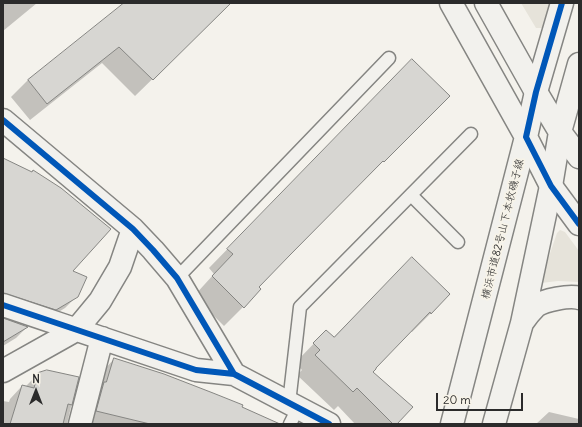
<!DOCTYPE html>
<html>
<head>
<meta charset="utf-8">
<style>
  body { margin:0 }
  #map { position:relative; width:582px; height:427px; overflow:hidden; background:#f4f2ec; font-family:Delius,sans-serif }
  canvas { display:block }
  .frame { position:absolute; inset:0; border:4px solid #2b2b2b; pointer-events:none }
  .north { position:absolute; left:16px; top:371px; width:40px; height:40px; -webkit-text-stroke:3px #f7f3e8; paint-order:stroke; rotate:0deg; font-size:11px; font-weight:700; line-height:16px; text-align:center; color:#2b2b2b }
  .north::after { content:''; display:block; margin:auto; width:14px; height:18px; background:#2b2b2b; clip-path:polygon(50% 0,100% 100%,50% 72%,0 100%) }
  .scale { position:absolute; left:436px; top:393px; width:87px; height:18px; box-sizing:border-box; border:2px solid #2b2b2b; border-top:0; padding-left:5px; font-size:12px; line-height:14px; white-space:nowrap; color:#2b2b2b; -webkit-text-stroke:3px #f7f3e8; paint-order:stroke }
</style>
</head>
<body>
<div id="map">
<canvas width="582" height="427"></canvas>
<div class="frame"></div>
<div class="north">N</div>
<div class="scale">20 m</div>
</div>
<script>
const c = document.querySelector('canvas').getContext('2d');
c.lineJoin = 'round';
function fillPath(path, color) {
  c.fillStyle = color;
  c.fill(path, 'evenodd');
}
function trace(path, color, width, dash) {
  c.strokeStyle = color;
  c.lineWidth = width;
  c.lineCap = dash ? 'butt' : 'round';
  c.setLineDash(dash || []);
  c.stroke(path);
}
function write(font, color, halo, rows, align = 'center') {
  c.font = font + ' Delius,"Klee One",sans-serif';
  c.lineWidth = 3.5;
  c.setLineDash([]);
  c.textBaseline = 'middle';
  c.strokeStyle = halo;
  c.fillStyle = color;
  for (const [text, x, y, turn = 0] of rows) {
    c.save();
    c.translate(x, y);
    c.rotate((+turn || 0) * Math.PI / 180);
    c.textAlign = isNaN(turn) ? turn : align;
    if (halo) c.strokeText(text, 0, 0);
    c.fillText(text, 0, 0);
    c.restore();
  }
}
fillPath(new Path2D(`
  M 521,3 L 558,3 L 549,28 L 536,28 Z
  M 560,230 L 565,232 L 579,251 L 579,282 L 558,281 L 541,283 L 541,280 L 557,233 Z`), '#e6e3da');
fillPath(new Path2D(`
  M 3,3 L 37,3 L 3,31 Z
  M 126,3 L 220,3 L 208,25 L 135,96 L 102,63 L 30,120 L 11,97 L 28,80 Z
  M 393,79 L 448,96 L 364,180 L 364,179 L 257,287 L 243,307 L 224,326 L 194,296 L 214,274 L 209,268 Z
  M 3,159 L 71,272 L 77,296 L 65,308 L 44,321 L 3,307 Z
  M 412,258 L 431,313 L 412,332 L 410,331 L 372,372 L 396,424 L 355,424 L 338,406 L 334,410 L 297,375 L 302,370 L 295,363 L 326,331 L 333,338 Z
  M 3,319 L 27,327 L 16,338 L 3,346 Z
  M 114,359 L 241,408 L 275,424 L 84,424 L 102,372 Z
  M 39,373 L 78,377 L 67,424 L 3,424 L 3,401 L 9,402 L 10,399 L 22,386 L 26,386 Z
  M 549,412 L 579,419 L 579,424 L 536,424 Z`), '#0003');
const building = new Path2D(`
  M 124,3 L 231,3 L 153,80 L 119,47 L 47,104 L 28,80 Z
  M 412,59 L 450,96 L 384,162 L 383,161 L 290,255 L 259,287 L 261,289 L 244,308 L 212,276 L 233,254 L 227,249 Z
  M 3,158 L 32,172 L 33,170 L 61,188 L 111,229 L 73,271 L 87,277 L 78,297 L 56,310 L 3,293 Z
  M 412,257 L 450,294 L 431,314 L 430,312 L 376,368 L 376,369 L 373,372 L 413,407 L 397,424 L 393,424 L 357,388 L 353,392 L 315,355 L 320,350 L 313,343 L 326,330 L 334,337 Z
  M 3,318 L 28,327 L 3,342 Z
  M 114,358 L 164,374 L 213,393 L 243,405 L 242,407 L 280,424 L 150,424 L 96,411 L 104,382 L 106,382 Z
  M 47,370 L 79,377 L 72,405 L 68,404 L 63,424 L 10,424 L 22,385 L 34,388 L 38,373 Z`);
fillPath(building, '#d7d6d2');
trace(building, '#858582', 1);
const lane = new Path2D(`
  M 411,195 L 458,242
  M 177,278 L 389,58
  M 289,403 L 300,307 L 471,134
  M 290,424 L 298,408`);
const street = new Path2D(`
  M 3,120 L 133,229 L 153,250 L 177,278 L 234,374 L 329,424
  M 3,305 L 196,370 L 234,374
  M 3,371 L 76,330 L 100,301 L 120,267 L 133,229
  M 80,424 L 102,338`);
const secondary = new Path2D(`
  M 562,3 L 536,92 L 526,137 L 551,186 L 579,224
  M 579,64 L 560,132 L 579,157`);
const primary = new Path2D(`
  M 451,3 L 526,137 L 452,424
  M 486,3 L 536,92 L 560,132 L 551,186 L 522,323 L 494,424
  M 522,323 C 526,317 531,311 536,306 C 544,300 570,295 579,298`);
trace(lane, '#858582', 15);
trace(street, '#858582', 25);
trace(secondary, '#858582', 25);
trace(primary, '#858582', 25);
trace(lane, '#f2f1ed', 12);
trace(street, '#f2f1ed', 22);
trace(secondary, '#f2f1ed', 22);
trace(primary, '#f2f1ed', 22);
trace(new Path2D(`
  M 562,3 L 536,92 L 526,137 L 551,186 L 579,224
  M 3,120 L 133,229 L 153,250 L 177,278 L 234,374 L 329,424
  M 3,305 L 196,370 L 234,374`), '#0057b8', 6);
write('11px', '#2b2b2b', '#f7f3e8', [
  ["横浜市道82号山下本牧磯子線",503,229,-76]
]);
</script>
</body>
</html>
